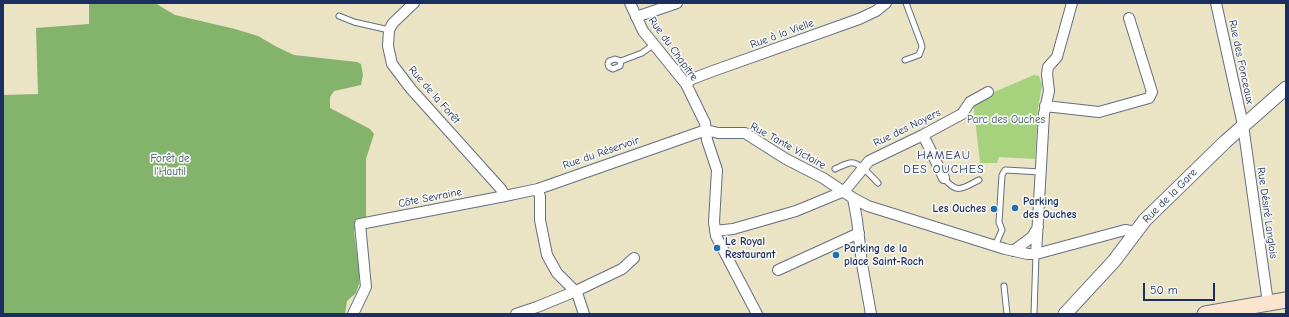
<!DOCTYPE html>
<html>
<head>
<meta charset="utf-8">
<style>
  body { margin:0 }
  #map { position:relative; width:1289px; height:317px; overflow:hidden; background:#eae3c4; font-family:"Comic Neue",sans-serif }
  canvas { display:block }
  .frame { position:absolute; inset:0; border:4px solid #1b2f5e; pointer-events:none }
  .scale { position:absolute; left:1143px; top:283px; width:72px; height:18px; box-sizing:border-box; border:2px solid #1b2f5e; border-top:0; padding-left:5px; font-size:12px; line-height:14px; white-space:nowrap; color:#1b2f5e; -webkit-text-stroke:3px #f6f6f2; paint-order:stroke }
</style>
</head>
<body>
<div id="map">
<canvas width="1289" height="317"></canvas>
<div class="frame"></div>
<div class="scale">50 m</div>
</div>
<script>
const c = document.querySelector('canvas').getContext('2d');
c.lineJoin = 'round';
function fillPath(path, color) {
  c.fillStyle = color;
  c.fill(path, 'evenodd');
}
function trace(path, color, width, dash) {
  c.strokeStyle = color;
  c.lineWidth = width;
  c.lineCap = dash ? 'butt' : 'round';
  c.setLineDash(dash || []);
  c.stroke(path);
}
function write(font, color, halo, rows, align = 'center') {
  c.font = font + ' "Comic Neue",sans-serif';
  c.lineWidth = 3.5;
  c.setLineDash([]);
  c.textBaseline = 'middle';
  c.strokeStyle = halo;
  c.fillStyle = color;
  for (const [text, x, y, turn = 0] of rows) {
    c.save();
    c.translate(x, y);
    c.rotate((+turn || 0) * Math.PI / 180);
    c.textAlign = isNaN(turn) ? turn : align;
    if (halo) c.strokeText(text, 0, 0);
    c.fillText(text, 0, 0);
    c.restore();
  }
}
fillPath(new Path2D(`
  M 1034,75 L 1039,76 L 1042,85 L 1038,108 L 1035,159 L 999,157 L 997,163 L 980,163 L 973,101 Z`), '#a6d17d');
fillPath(new Path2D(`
  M 89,3 L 155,3 L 175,15 L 235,29 L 258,36 L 277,47 L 294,55 L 357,62 L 361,64 L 363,75 L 361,85 L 334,91 L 330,97 L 330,108 L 370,129 L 374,134 L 366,159 L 366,217 L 356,227 L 354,232 L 359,270 L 359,284 L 356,293 L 347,301 L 345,314 L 3,314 L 3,95 L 38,94 L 36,28 L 89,24 Z`), '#84b36c');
const service = new Path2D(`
  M 339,16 L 354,22 L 389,30
  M 905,60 L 919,55 L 922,47 L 921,43 L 906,3
  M 621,61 L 620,66 L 613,69 L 609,67 L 608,64 L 609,61 L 615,59 L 621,61 L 642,53 L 653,45
  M 835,169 C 839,167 845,164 850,163 C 859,161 872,177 878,183
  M 944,178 C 957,195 963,188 979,180
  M 995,246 L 1002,230 L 999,222 L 1002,175 L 1005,170 L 1041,172
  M 1004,286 L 1007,314
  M 1034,314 L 1036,254`);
const minor = new Path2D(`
  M 414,3 L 393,23 L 389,30 L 388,46 L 392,64 L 411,89 L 501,189 L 505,196
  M 630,3 L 643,31 L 686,84 L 705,123 L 707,140 L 717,170 L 714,222 L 716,236 L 757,314
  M 1216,3 L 1243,125 L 1268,303
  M 636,17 L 677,3
  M 686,84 L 692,79 L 713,71 L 859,19 L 876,11 L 886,3
  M 1045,106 L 1099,112 L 1149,98 L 1152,92 L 1129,18
  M 923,135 L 944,178
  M 538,189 L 540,197 L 540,220 L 547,255 L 557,273 L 577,293 L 584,314
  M 853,198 L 857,220 L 862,264 L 871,314
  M 715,231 L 733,229 L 796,211 L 842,192 L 847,188 L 869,161 L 923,135 L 962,114 L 970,102 L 988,92
  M 1013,251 L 1032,237 L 1038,227
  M 1036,254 L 1044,114 L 1049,91 L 1047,74 L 1048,67 L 1057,57 L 1072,3
  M 778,270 L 859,233
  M 353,314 L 366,287 L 360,224 L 505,196 L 538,189 L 706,130 L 718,133 L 745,133 L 786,159 L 823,178 L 853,198 L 868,206 L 1005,249 L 1028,254 L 1036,254 L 1125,230 L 1136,232
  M 516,314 L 537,307 L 576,291 L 622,269 L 634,258`);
const tertiary = new Path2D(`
  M 1065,314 L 1114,261 L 1145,220 L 1225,142 L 1286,88`);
const secondary = new Path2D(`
  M 1205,314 L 1286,300`);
trace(service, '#636e82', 7);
trace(minor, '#636e82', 12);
trace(tertiary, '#636e82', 15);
trace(secondary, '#636e82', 17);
trace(service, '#fff', 5);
trace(minor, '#fff', 10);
trace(tertiary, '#fff', 13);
trace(secondary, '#fce5cf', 15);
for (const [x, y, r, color] of [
  [1015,208,4,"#1f6fb2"],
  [994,209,4,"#1f6fb2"],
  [717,248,4,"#1f6fb2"],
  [836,255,4,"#1f6fb2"]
]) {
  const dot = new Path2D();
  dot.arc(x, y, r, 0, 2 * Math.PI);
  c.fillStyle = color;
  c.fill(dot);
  trace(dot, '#f6f6f2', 1.5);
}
write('11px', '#1b2f5e', '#f6f6f2', [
  ["Rue à la Vielle",782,34,-20],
  ["Rue du Chapitre",673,49,54],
  ["Rue des Fonceaux",1241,62,78],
  ["Rue de la Forêt",434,95,49],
  ["Rue des Noyers",907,128,-26],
  ["Rue Tante Victoire",788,146,29],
  ["Rue du Réservoir",601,153,-19],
  ["Rue de la Gare",1170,196,-45],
  ["Côte Sevraine",430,198,-11],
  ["Rue Désiré Langlois",1267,213,82]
]);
write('11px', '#3e5866', '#f6f6f2', [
  ["Parc des Ouches",1006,120],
  ["Forêt de",170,159],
  ["l'Hautil",170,172]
]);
write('bold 11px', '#1b2f5e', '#f6f6f2', [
  ["Parking",1023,202],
  ["des Ouches",1023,215],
  ["Les Ouches",986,209,"right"],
  ["Le Royal",725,242],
  ["Restaurant",725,255],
  ["Parking de la",844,249],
  ["place Saint-Roch",844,262]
], 'left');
c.letterSpacing = '1px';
write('12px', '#1b2f5e', '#f6f6f2', [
  ["HAMEAU",944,156],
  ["DES OUCHES",944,170]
]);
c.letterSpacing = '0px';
</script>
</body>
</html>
